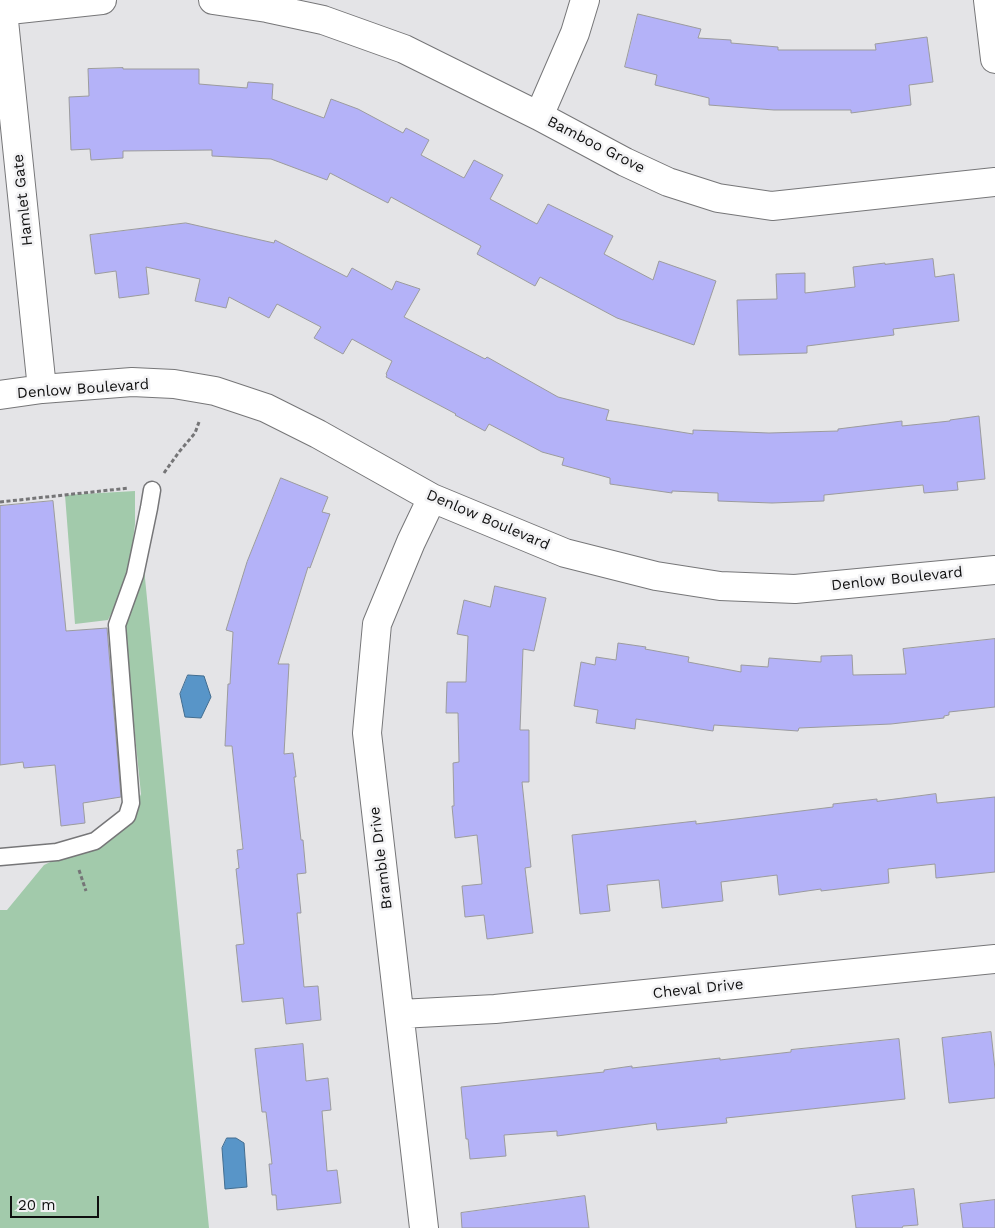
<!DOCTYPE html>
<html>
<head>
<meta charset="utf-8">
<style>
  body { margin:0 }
  #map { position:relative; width:995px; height:1228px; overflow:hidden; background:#e4e4e7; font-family:"Work Sans",sans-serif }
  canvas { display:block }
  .scale { position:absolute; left:10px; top:1196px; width:89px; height:22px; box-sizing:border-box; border:2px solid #0f0f0f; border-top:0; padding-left:6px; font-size:15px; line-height:18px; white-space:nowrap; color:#0f0f0f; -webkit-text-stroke:4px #f2f2f4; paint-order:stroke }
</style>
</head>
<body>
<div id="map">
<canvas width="995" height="1228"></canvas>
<div class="scale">20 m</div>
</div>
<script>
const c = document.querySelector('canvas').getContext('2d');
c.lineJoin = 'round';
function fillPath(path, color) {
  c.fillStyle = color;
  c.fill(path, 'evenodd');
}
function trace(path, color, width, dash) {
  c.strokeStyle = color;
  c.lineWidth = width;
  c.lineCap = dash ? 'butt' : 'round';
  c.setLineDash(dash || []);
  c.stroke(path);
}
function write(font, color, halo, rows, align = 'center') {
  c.font = font + ' "Work Sans",sans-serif';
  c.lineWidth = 5;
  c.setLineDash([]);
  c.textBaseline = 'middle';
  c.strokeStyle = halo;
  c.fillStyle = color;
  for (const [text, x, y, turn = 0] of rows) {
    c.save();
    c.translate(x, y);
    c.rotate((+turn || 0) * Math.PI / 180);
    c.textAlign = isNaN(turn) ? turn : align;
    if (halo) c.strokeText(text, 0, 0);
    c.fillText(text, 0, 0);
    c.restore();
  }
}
fillPath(new Path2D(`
  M 135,491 L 135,524 L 132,549 L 125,580 L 117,602 L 108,620 L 75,624 L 65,495 Z
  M 144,568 L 209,1228 L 0,1228 L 0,910 L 7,910 L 44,865 L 67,854 L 129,822 L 141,794 L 123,618 Z`), '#a2caab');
const water = new Path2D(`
  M 188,675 L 204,676 L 211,697 L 201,718 L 185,717 L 180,694 Z
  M 227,1138 L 236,1138 L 244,1143 L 247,1187 L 225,1189 L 222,1148 Z`);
fillPath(water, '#5895c8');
trace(water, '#426d90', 1);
const building = new Path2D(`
  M 638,14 L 701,29 L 698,38 L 731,40 L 731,43 L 778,47 L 778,50 L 876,50 L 875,44 L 927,37 L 933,82 L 909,85 L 911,105 L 851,113 L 851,110 L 774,110 L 709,105 L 709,98 L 655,85 L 657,75 L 625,67 Z
  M 123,68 L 123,69 L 199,69 L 199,84 L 247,88 L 248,82 L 273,84 L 272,99 L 324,118 L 331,99 L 358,109 L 403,133 L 406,128 L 429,140 L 421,155 L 464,178 L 474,160 L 503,175 L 490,199 L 537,224 L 548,204 L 613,236 L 604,254 L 653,280 L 659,261 L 716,281 L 694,345 L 617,318 L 540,277 L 535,286 L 477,254 L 481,246 L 391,197 L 388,203 L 330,173 L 327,180 L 271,159 L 212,156 L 212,150 L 123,151 L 123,158 L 91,160 L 90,149 L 71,150 L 69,97 L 89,96 L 88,69 Z
  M 186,223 L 274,243 L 275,240 L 347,277 L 352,268 L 392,290 L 396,281 L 420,289 L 404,317 L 485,359 L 487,357 L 558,397 L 609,410 L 606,420 L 693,434 L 693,430 L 769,433 L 838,431 L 838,429 L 902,421 L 902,426 L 950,421 L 950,420 L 979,416 L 985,479 L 957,482 L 958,490 L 924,493 L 923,485 L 824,495 L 824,501 L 772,503 L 718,501 L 718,493 L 672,491 L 672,493 L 610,484 L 610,478 L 562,465 L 564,458 L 542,452 L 489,424 L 485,431 L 455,415 L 456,414 L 386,377 L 387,375 L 386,374 L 392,361 L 352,339 L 343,354 L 314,338 L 321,327 L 277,304 L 269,318 L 229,297 L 226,308 L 195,301 L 200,279 L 146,267 L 149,294 L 119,298 L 116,271 L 95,274 L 90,235 Z
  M 933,259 L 935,277 L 954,274 L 959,321 L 893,329 L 894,335 L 807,346 L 807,353 L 739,355 L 737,300 L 777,299 L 776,274 L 805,273 L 805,293 L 855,287 L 853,267 L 885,263 L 885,264 Z
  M 281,478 L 328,497 L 322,512 L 330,514 L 310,568 L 308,567 L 278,664 L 289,664 L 284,754 L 293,753 L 296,777 L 294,777 L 301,840 L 303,840 L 306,873 L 297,874 L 301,913 L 297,913 L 304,987 L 318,986 L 321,1020 L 286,1024 L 283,998 L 242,1002 L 236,945 L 244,944 L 236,869 L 239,868 L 237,850 L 243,849 L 232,746 L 225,746 L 228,684 L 230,684 L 233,632 L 226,630 L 247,562 Z
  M 53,501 L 66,631 L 107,628 L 121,797 L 83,803 L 85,823 L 61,826 L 55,765 L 24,768 L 23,762 L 0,765 L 0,506 Z
  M 495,586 L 546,598 L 534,651 L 523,649 L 520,730 L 529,730 L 529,782 L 522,782 L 531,867 L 525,868 L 533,933 L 487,939 L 484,915 L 465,917 L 462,886 L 482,884 L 477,835 L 455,838 L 452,806 L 454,806 L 453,763 L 459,762 L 458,713 L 446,713 L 447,682 L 466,682 L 468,636 L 457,634 L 464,600 L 490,607 Z
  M 995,639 L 995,707 L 949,712 L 949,715 L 944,716 L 944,718 L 891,724 L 799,728 L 798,731 L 714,725 L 713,731 L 636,719 L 635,729 L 596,723 L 598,710 L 574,706 L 581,662 L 595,665 L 596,657 L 616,660 L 618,643 L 646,647 L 645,649 L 689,657 L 688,662 L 741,672 L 741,665 L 768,667 L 769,658 L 821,662 L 821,656 L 852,655 L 853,675 L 906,674 L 903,649 Z
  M 936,794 L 937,803 L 995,797 L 995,872 L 936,878 L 935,864 L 888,869 L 889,883 L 821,891 L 821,889 L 779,895 L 777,875 L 721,882 L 723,901 L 662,908 L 659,880 L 607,885 L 610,911 L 580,914 L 572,835 L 696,821 L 696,824 L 833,807 L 833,804 L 877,799 L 877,801 Z
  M 991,1032 L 995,1069 L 995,1098 L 949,1103 L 942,1038 Z
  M 899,1039 L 905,1099 L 726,1118 L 727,1123 L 657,1130 L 656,1123 L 557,1136 L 557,1131 L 504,1135 L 506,1156 L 470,1159 L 468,1139 L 466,1139 L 461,1087 L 604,1072 L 604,1070 L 632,1066 L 632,1068 L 720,1058 L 720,1060 L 791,1052 L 791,1050 Z
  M 303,1044 L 306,1081 L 328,1078 L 331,1110 L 322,1111 L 327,1171 L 337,1170 L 341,1203 L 277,1210 L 276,1195 L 272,1195 L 269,1164 L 272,1164 L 266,1112 L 262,1112 L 255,1049 Z
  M 914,1189 L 918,1225 L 903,1226 L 902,1228 L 856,1228 L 852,1196 Z
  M 585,1196 L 589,1228 L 462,1228 L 461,1213 Z
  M 995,1200 L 995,1228 L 963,1228 L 960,1204 Z`);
fillPath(building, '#b4b2f8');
trace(building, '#9b9b9d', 1);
const service = new Path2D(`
  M 0,857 L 57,852 L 95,841 L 127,816 L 131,803 L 117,625 L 135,575 L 149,508 L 152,490`);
const minor = new Path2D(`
  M 213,0 L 267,8 L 323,20 L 404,49 L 539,116 L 625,162 L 668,182 L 718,198 L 772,206 L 995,182
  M 988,0 L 995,59
  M 0,11 L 102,0
  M 3,11 L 42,389
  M 539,116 L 575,33 L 585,0
  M 0,395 L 42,389 L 132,382 L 174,384 L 215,391 L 266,408 L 318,434 L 432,498 L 565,553 L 656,576 L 720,586 L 795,589 L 995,570
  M 400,1014 L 495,1009 L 995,959
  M 424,1228 L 367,733 L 377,624 L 411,542 L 432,498`);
trace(service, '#767678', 19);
trace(minor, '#767678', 30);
trace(new Path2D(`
  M 164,473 L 179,452 L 195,433 L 199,422
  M 0,502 L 129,488
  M 79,870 L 86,891`), '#757577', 3, [4, 2.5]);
trace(service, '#fff', 16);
trace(minor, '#fff', 28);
write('15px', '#0f0f0f', '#f2f2f4', [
  ["Bamboo Grove",596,145,27],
  ["Hamlet Gate",23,200,-96],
  ["Denlow Boulevard",83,389,-4],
  ["Denlow Boulevard",488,520,23],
  ["Denlow Boulevard",897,579,-6],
  ["Bramble Drive",381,858,-97],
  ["Cheval Drive",698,989,-6]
]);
</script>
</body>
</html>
